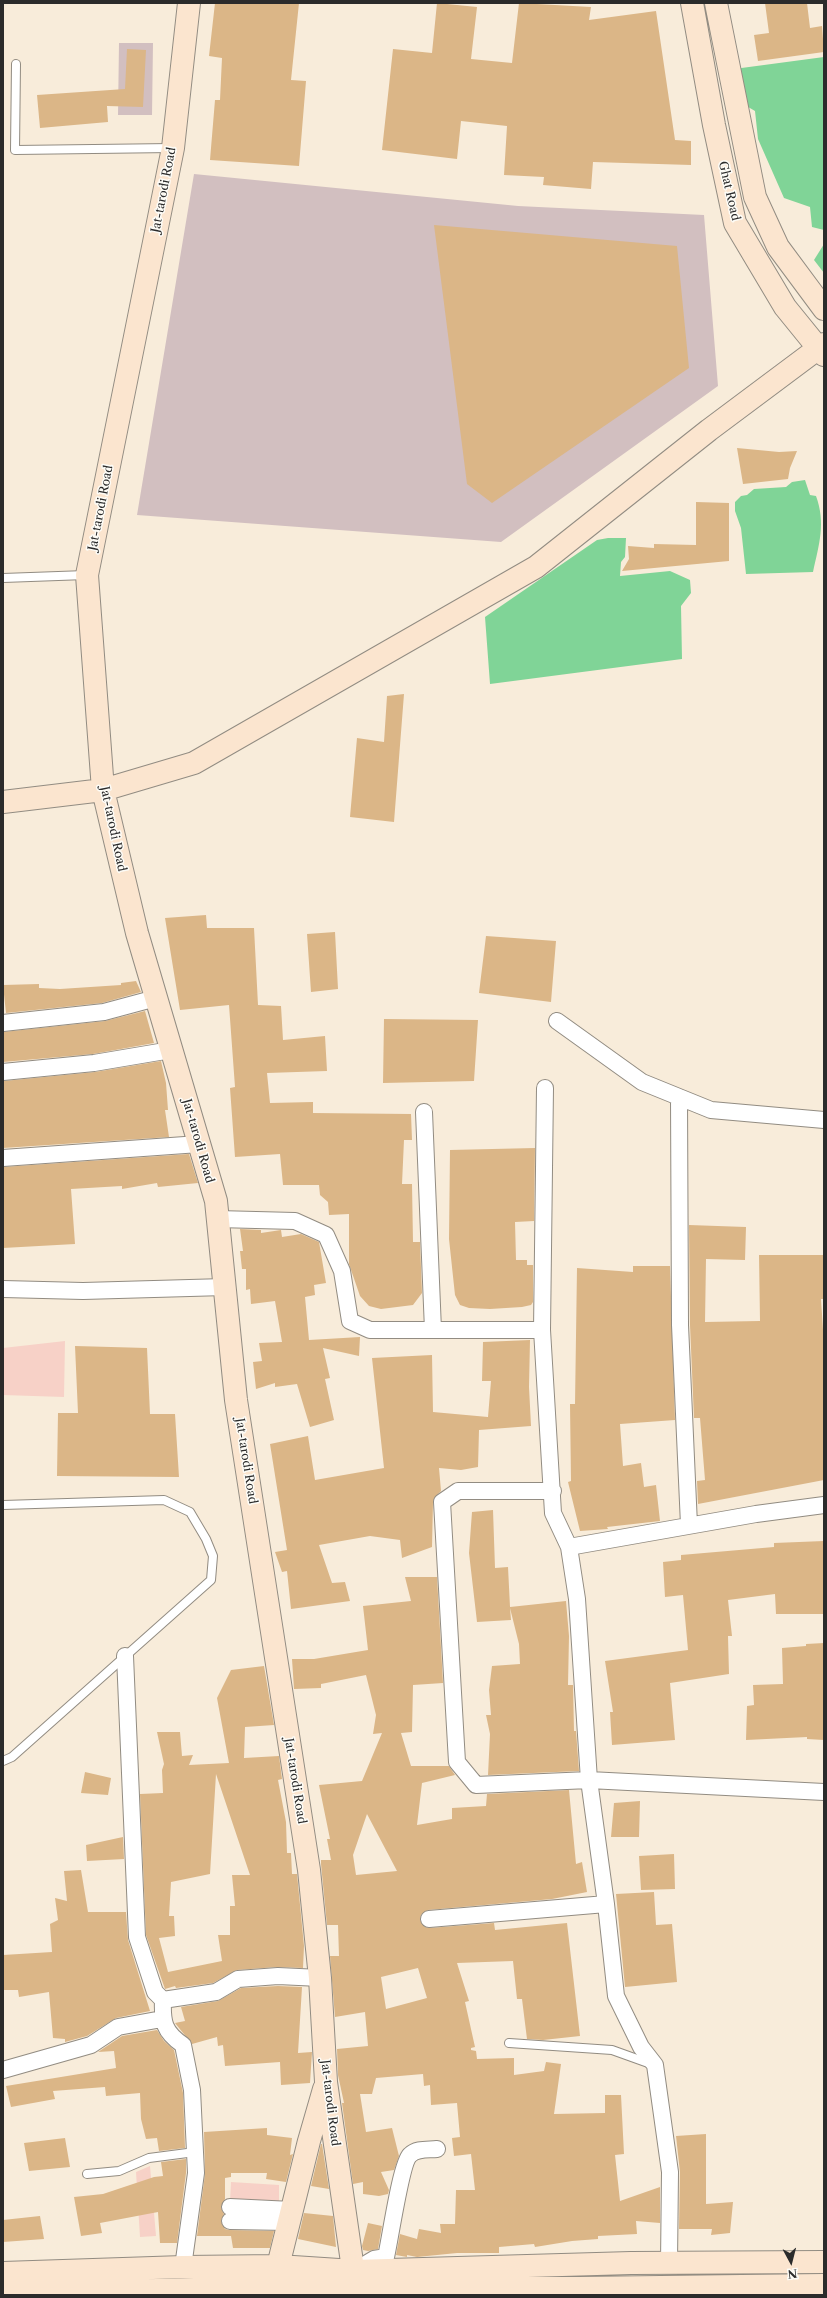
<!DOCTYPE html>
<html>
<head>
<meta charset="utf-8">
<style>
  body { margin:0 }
  #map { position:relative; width:827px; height:2298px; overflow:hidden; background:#f8ecda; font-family:"Libre Caslon Text",serif }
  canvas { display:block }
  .frame { position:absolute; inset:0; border:4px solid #2b2b2b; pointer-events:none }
  .north { position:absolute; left:771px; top:2242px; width:40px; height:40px; -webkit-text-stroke:3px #fdfcf7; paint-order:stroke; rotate:173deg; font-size:11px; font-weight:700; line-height:16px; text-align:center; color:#2b2b2b }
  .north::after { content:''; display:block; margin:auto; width:14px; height:18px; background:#2b2b2b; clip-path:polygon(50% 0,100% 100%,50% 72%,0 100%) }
</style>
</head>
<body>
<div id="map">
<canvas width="827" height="2298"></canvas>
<div class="frame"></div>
<div class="north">N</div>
</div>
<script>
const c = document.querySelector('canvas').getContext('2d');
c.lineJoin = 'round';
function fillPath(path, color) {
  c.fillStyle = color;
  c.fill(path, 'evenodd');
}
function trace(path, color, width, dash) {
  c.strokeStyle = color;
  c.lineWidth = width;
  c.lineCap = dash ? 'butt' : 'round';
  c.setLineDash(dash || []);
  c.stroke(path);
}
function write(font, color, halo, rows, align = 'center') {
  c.font = font + ' "Libre Caslon Text",serif';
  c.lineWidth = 3;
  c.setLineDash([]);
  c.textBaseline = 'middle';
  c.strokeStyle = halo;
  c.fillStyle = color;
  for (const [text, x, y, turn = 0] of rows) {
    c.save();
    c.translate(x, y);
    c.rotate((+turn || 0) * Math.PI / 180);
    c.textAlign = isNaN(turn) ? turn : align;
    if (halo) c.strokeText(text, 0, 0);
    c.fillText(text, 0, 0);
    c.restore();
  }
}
fillPath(new Path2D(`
  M 65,1341 L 64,1397 L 3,1395 L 3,1348 Z
  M 150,2166 L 156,2236 L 140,2237 L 136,2172 Z
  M 231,2182 L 279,2185 L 279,2203 L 230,2203 Z`), '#f7d1c7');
fillPath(new Path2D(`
  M 119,43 L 153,43 L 152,115 L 118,115 Z
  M 194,174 L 518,206 L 704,215 L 718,386 L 501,542 L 137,515 Z`), '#d2bfc0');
fillPath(new Path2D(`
  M 824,57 L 824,230 L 812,227 L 810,207 L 784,198 L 758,139 L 755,111 L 738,101 L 734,69 Z
  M 824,244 L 824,273 L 814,260 Z
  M 805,480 L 810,495 L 816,496 C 826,523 819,545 813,572 L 746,574 L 741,528 L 735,511 L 735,502 L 741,496 L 747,495 L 754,489 L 786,487 L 792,482 Z
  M 608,538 L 626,538 L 625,557 L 621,562 L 620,576 L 670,571 L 690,580 L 691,593 L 681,606 L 682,659 L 490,684 L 485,617 L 597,540 Z`), '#80d497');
fillPath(new Path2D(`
  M 215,3 L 299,3 L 291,80 L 306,81 L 299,166 L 210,160 L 215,100 L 220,100 L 222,58 L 209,56 Z
  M 437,3 L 477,7 L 471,59 L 512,63 L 519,3 L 591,7 L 589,20 L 656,11 L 675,140 L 691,141 L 691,165 L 593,162 L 591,189 L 543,185 L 544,177 L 504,175 L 507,126 L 461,121 L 457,159 L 382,150 L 393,49 L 432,53 Z
  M 765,3 L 807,3 L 810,28 L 822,26 L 824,52 L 758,61 L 754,35 L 769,33 Z
  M 127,49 L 146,50 L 143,107 L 107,106 L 108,122 L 40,128 L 37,95 L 125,89 Z
  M 434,225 L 677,246 L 689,368 L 492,503 L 467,484 Z
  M 737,448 L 779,452 L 797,451 L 790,468 L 788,479 L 743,484 Z
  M 696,502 L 729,503 L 729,561 L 622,571 L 629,559 L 628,546 L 654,548 L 654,544 L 696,545 Z
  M 404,694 L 394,822 L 350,817 L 357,738 L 384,742 L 387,696 Z
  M 206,915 L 207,928 L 254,928 L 258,1005 L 281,1006 L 283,1040 L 325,1036 L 327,1071 L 267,1073 L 270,1103 L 313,1102 L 313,1113 L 411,1114 L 412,1140 L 404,1140 L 402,1184 L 412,1184 L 413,1242 L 420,1242 L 422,1293 L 413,1305 L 381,1309 L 369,1306 L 360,1296 L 349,1264 L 349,1214 L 329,1215 L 328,1202 L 320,1195 L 319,1185 L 283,1185 L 280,1154 L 235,1157 L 230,1088 L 235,1087 L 229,1005 L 180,1010 L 165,918 Z
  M 335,932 L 338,989 L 311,992 L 307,934 Z
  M 486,936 L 556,941 L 551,1002 L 479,993 Z
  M 136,981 L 141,992 L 102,1003 L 6,1013 L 3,985 L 39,984 L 39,988 L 60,989 L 121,985 L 121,983 Z
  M 145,1011 L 154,1043 L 93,1054 L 3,1062 L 3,1032 L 105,1021 Z
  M 384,1019 L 478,1020 L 474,1081 L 383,1083 Z
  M 161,1061 L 166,1083 L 168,1110 L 165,1110 L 169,1137 L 3,1148 L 4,1081 L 95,1072 Z
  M 535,1148 L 534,1221 L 515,1222 L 516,1260 L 527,1260 L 527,1265 L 533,1265 L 533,1302 L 531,1305 L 522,1307 L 490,1309 L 469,1308 L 460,1305 L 455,1295 L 449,1239 L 450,1150 Z
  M 189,1154 L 198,1183 L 158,1187 L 157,1183 L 122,1189 L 122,1186 L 71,1189 L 75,1244 L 3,1248 L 3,1167 Z
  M 689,1225 L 746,1227 L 745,1260 L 706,1259 L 705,1322 L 760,1321 L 759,1255 L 824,1255 L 824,1299 L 821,1299 L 824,1345 L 824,1480 L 698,1504 L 697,1481 L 705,1480 L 700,1418 L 694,1418 L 690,1325 Z
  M 240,1229 L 261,1230 L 261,1233 L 281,1230 L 282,1237 L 301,1234 L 319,1242 L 326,1283 L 314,1285 L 315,1295 L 305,1297 L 309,1340 L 360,1337 L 359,1356 L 323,1348 L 330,1378 L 325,1379 L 334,1420 L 310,1427 L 297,1384 L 275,1387 L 275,1383 L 256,1389 L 253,1362 L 262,1361 L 259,1343 L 282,1342 L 275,1301 L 251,1304 L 250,1289 L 246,1290 L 246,1269 L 242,1269 L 240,1251 L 243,1251 Z
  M 633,1266 L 670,1266 L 675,1420 L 620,1424 L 623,1466 L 641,1463 L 644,1487 L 656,1485 L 660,1521 L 607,1527 L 608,1529 L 580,1531 L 568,1482 L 571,1481 L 570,1404 L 575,1404 L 577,1268 L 633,1272 Z
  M 530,1340 L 529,1387 L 531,1426 L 479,1430 L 478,1467 L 461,1470 L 439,1468 L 441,1491 L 434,1498 L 433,1502 L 432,1547 L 402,1558 L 400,1540 L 370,1536 L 319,1545 L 332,1583 L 345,1582 L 350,1601 L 291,1609 L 287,1571 L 282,1572 L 275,1552 L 287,1550 L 270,1444 L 308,1436 L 315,1480 L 384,1468 L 372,1358 L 432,1355 L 433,1412 L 488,1417 L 491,1381 L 482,1381 L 483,1342 Z
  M 75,1346 L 147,1348 L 150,1414 L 175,1414 L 179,1477 L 57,1476 L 58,1413 L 78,1413 Z
  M 493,1510 L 495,1568 L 508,1567 L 510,1607 L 566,1601 L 569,1636 L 568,1685 L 573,1685 L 574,1731 L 576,1731 L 579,1771 L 488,1775 L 490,1734 L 486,1715 L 491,1715 L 489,1690 L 492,1666 L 520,1664 L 519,1644 L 510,1608 L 511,1620 L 477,1622 L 469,1553 L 472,1512 Z
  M 824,1541 L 824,1614 L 776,1614 L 775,1594 L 728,1600 L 732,1636 L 728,1636 L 729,1674 L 670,1683 L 675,1740 L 612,1745 L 610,1712 L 613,1712 L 605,1661 L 688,1650 L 683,1595 L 665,1597 L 663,1562 L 681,1560 L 681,1555 L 774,1547 L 774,1543 Z
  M 405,1577 L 437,1577 L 443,1683 L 413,1685 L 412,1732 L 401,1733 L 411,1766 L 449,1766 L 455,1775 L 422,1783 L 417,1825 L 452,1819 L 452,1808 L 486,1806 L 487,1794 L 569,1790 L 576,1864 L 582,1862 L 587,1892 L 552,1899 L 428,1910 L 421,1915 L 420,1920 L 425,1927 L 429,1928 L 494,1923 L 495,1930 L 567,1923 L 580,2036 L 543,2040 L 527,2039 L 522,1999 L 517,1999 L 513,1961 L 457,1963 L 469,2001 L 465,2002 L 475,2047 L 471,2048 L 471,2050 L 476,2051 L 477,2059 L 514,2058 L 514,2075 L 544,2071 L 546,2062 L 561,2064 L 554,2114 L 605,2113 L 605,2095 L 621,2095 L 624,2154 L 615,2155 L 620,2201 L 660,2187 L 660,2223 L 636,2221 L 637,2234 L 598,2236 L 598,2239 L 572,2241 L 535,2247 L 534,2244 L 499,2247 L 499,2253 L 457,2253 L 417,2257 L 407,2255 L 407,2257 L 396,2255 L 400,2234 L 417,2239 L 419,2229 L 441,2233 L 440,2224 L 455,2224 L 456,2190 L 475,2190 L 471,2154 L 454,2156 L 452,2138 L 460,2137 L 457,2103 L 431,2105 L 430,2085 L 424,2086 L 423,2074 L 376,2078 L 372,2094 L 360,2094 L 366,2132 L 392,2128 L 399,2156 L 394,2170 L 381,2172 L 389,2190 L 388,2194 L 379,2196 L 363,2194 L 363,2182 L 353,2184 L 342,2103 L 344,2103 L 338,2075 L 337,2049 L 368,2046 L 365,2012 L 335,2017 L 330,1956 L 339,1956 L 338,1925 L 327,1925 L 321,1864 L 321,1860 L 331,1860 L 327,1839 L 330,1839 L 319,1785 L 362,1781 L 382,1733 L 373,1734 L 376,1715 L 366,1675 L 321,1684 L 321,1688 L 294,1689 L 292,1659 L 314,1659 L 368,1650 L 363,1606 L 411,1601 ZM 367,1814 L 397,1871 L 356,1875 L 353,1855 ZM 418,1968 L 427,1998 L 386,2009 L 381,1977 Z
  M 824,1643 L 824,1740 L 807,1739 L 807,1737 L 746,1740 L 747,1706 L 754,1705 L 753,1685 L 783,1684 L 782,1648 L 806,1646 L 806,1644 Z
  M 264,1666 L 274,1725 L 245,1727 L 244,1758 L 279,1756 L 282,1779 L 278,1780 L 286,1822 L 287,1853 L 291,1853 L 292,1874 L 297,1874 L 304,1946 L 303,1968 L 277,1967 L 237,1970 L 213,1983 L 176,1988 L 175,1986 L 165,1989 L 146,1935 L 140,1794 L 163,1793 L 162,1770 L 164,1764 L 157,1732 L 180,1732 L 182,1756 L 193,1755 L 189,1765 L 229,1763 L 217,1698 L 231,1670 ZM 216,1774 L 250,1875 L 232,1875 L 235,1906 L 230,1906 L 230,1935 L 218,1935 L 222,1961 L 168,1972 L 159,1938 L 175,1936 L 174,1916 L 169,1916 L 171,1882 L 210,1874 Z
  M 85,1772 L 111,1778 L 108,1795 L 81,1793 Z
  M 640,1801 L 639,1837 L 611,1837 L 614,1803 Z
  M 123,1837 L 124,1859 L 87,1861 L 86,1845 Z
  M 674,1854 L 675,1889 L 641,1890 L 639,1856 Z
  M 81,1870 L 88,1912 L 126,1912 L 128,1940 L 150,2011 L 116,2018 L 87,2036 L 65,2042 L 65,2039 L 53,2038 L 49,1992 L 19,1997 L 18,1990 L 3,1990 L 3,1955 L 52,1952 L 50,1924 L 58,1920 L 55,1898 L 67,1901 L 64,1871 Z
  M 654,1892 L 656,1925 L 672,1924 L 677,1982 L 625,1987 L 616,1894 Z
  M 278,1986 L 302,1987 L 298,2053 L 312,2052 L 310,2083 L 281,2085 L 280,2062 L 225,2066 L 223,2045 L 218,2046 L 217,2037 L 192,2044 L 175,2023 L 185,2021 L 181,2007 L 218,2001 L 241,1988 Z
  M 157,2030 L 164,2041 L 174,2050 L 183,2093 L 185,2148 L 159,2151 L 157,2138 L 146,2139 L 141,2119 L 140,2093 L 106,2096 L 105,2087 L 53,2091 L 55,2099 L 11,2107 L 6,2086 L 116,2068 L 114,2051 L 98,2052 L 122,2036 Z
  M 267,2128 L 267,2135 L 292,2138 L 290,2155 L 293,2154 L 286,2182 L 266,2179 L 267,2173 L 231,2173 L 231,2177 L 225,2178 L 225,2199 L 221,2207 L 224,2214 L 221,2221 L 225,2229 L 229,2230 L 274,2231 L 270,2248 L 233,2248 L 231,2236 L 197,2236 L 205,2174 L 204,2132 Z
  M 706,2134 L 706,2204 L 733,2202 L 730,2233 L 711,2235 L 712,2229 L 679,2229 L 680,2172 L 676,2136 Z
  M 65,2138 L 70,2167 L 29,2171 L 24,2143 Z
  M 321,2144 L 322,2144 L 329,2189 L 311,2186 Z
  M 186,2159 L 186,2173 L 177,2243 L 160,2243 L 158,2212 L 100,2223 L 102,2233 L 81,2236 L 74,2197 L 103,2194 L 154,2177 L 163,2176 L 161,2162 Z
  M 304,2213 L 333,2216 L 336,2247 L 298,2239 Z
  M 40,2216 L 44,2239 L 3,2242 L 3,2220 Z
  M 368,2223 L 382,2226 L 378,2249 L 368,2251 L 363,2250 L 362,2246 Z`), '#dbb687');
const lane = new Path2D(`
  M 16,64 L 15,150 L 172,148
  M 3,578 L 86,575
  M 3,1505 L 164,1500 L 190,1512 L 206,1539 L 213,1556 L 211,1580 L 12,1757 L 3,1761
  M 509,2043 L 612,2050 L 651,2064
  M 87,2174 L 119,2171 L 149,2158 L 195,2152`);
const street = new Path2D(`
  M 557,1021 L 642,1082 L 711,1110 L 824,1120
  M 3,1023 L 104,1012 L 156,998
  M 3,1072 L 94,1063 L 171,1050
  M 545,1088 L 542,1330 L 553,1513 L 569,1547 L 577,1599 L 589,1780 L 606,1904 L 616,1996 L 641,2047 L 655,2065 L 670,2172 L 669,2263
  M 679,1097 L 680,1325 L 689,1525
  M 424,1112 L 433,1330
  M 3,1158 L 199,1144
  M 217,1219 L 295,1221 L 326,1235 L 342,1271 L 350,1321 L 370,1330 L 542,1330
  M 3,1289 L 83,1291 L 225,1287
  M 553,1491 L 458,1491 L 442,1502 L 457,1762 L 476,1785 L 589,1780 L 824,1792
  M 569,1547 L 756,1514 L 824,1505
  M 125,1656 L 137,1937 L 155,1992 L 163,2000
  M 429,1919 L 606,1904
  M 3,2070 L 91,2045 L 118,2027 L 162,2019
  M 230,2207 L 292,2210
  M 230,2221 L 288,2222
  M 183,2267 L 196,2173 L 192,2090 L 183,2045 C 164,2032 162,2022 163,2000 L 216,1992 L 238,1979 L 278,1976 L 320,1978
  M 354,2271 L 374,2259 L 386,2257 C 390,2240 401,2163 410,2155 C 417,2148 428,2150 437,2149`);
const secondary = new Path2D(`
  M 189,3 L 173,148 L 87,575 L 103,790 L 137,933 L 216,1201 L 236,1400 L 309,1870 L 320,1978 L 326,2082 L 356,2290
  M 692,3 L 714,125 L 735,223 L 785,307 L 824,355
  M 716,3 L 755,197 L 778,247 L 824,309
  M 3,802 L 103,790 L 194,763 L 536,567 L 709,430 L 824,344
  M 278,2266 L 309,2141 L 324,2089
  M 3,2273 L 183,2267 L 278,2266 L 354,2271 L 631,2263 L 824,2262
  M 3,2294 L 233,2288 L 579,2288 L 824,2285`);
trace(lane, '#928c82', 10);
trace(street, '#928c82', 18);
trace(secondary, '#928c82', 24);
trace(lane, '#fff', 8);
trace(street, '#fff', 16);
trace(secondary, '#fbe5cf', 22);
write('12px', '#2b2b2b', '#fdfcf7', [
  ["Jat-tarodi Road",164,190,-79],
  ["Ghat Road",729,191,77],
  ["Jat-tarodi Road",101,508,-79],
  ["Jat-tarodi Road",113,829,78],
  ["Jat-tarodi Road",198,1141,74],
  ["Jat-tarodi Road",246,1461,81],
  ["Jat-tarodi Road",295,1781,81],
  ["Jat-tarodi Road",330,2103,83]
]);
</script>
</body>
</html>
